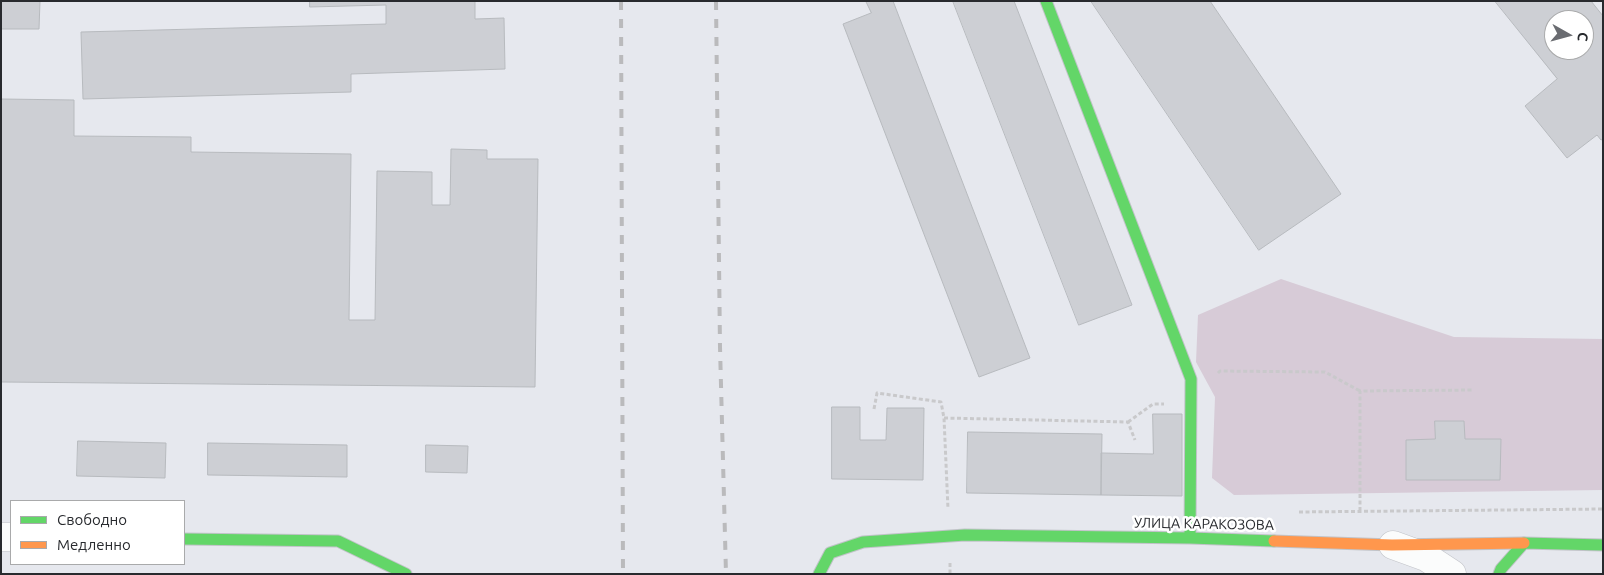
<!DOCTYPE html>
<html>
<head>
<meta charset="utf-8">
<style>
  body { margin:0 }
  #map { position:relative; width:1604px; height:575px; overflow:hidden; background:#e6e8ee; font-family:Ubuntu,sans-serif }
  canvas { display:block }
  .frame { position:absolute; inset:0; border:2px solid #282a2e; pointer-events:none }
  .legend { position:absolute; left:10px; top:500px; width:175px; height:65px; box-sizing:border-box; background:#fff; border:1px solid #a9aaab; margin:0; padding:6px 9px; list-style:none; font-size:15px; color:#282a2e }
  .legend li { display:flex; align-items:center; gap:10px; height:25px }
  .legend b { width:25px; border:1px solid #a9aaab }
  .north { position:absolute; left:1544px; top:10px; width:50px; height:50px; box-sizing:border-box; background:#fff; border:1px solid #a9aaab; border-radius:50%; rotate:97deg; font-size:14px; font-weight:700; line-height:20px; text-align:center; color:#282a2e }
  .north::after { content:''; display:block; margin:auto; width:18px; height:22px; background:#6a6c71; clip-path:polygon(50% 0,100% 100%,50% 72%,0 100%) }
</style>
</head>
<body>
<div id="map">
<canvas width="1604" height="575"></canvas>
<div class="frame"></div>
<ul class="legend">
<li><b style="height:6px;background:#63d668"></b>Свободно</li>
<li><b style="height:6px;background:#ff974d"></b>Медленно</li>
</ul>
<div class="north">С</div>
</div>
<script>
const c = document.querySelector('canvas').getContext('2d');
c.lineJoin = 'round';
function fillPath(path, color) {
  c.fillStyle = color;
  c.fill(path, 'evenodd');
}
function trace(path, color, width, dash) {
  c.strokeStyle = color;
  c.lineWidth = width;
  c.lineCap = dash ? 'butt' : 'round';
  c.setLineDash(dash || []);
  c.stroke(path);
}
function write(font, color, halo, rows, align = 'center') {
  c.font = font + ' Ubuntu,sans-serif';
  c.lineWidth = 5;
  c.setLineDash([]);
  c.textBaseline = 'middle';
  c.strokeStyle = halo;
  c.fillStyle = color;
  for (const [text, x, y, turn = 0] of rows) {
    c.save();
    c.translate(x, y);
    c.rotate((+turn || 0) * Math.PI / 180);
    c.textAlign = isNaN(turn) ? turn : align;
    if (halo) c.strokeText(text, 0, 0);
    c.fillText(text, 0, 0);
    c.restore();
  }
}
fillPath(new Path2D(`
  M 1281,279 L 1454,337 L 1603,339 L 1603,490 L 1234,495 L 1212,478 L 1215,397 L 1196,362 L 1198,315 Z`), '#d7cbd7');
const building = new Path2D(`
  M 1,1 L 40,1 L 39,29 L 1,29 Z
  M 310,1 L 475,1 L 475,19 L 504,18 L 505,69 L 351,74 L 351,92 L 83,99 L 81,32 L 386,24 L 386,5 L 310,7 Z
  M 866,1 L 893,1 L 1030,358 L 979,377 L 843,24 L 871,13 Z
  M 953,1 L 1014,1 L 1132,305 L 1079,325 Z
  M 1091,1 L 1210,1 L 1341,194 L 1259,250 Z
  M 1495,1 L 1591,1 L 1603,16 L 1603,139 L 1601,140 L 1597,135 L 1567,158 L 1525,106 L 1557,79 ZM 1554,20 L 1584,20 L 1584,50 L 1554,50 Z
  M 1,99 L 74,100 L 74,136 L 191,137 L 191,152 L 351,154 L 349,320 L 375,320 L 377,171 L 432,172 L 432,205 L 450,205 L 451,149 L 487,150 L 487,159 L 538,159 L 535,387 L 1,382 Z
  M 832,407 L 860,407 L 860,440 L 886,440 L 887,408 L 924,408 L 923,480 L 832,479 Z
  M 1153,414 L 1182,414 L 1182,496 L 1101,495 L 1101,453 L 1153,454 Z
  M 1435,421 L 1464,421 L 1465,439 L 1501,439 L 1500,480 L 1406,480 L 1406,440 L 1435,439 Z
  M 968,432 L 1102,434 L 1101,495 L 967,493 Z
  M 78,441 L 166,443 L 165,478 L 77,476 Z
  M 208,443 L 347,445 L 347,477 L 208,475 Z
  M 426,445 L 468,446 L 467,473 L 426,472 Z`);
fillPath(building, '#cdcfd4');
trace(building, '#b7babe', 1);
const street = new Path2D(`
  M 1,537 L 11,537
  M 1393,545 L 1426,557 L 1452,574`);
const fast = new Path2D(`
  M 1046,1 L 1191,379 L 1190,538
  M 184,539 L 338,541 L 406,574
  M 819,574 L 830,553 L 863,542 L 965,535 L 1190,538 L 1274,541
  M 1499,574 L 1501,569 L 1524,543 L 1603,545`);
const slow = new Path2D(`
  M 1274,541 L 1392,545 L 1524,543`);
trace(street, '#c1c3c8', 29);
trace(fast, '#c1c3c8', 13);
trace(slow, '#c1c3c8', 13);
trace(new Path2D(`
  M 1218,373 L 1220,371 L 1325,372 L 1360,391
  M 874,409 L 877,393 L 941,402 L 944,418 L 948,509
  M 944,418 L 1128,422 L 1135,440
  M 1128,422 L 1153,404 L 1164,404
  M 1360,511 L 1360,391 L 1473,390
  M 1299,512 L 1603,509
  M 950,563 L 950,574`), '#c9c9cb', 3, [4, 2.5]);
trace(street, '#fbfcfc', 28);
trace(fast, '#63d668', 11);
trace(slow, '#ff974d', 11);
trace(new Path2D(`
  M 621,1 L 623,574
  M 716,1 L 720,347 L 726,574`), '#bababc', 4, [9, 9]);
write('14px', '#282a2e', '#fff', [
  ["УЛИЦА КАРАКОЗОВА",1204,524,1]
]);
</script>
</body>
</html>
